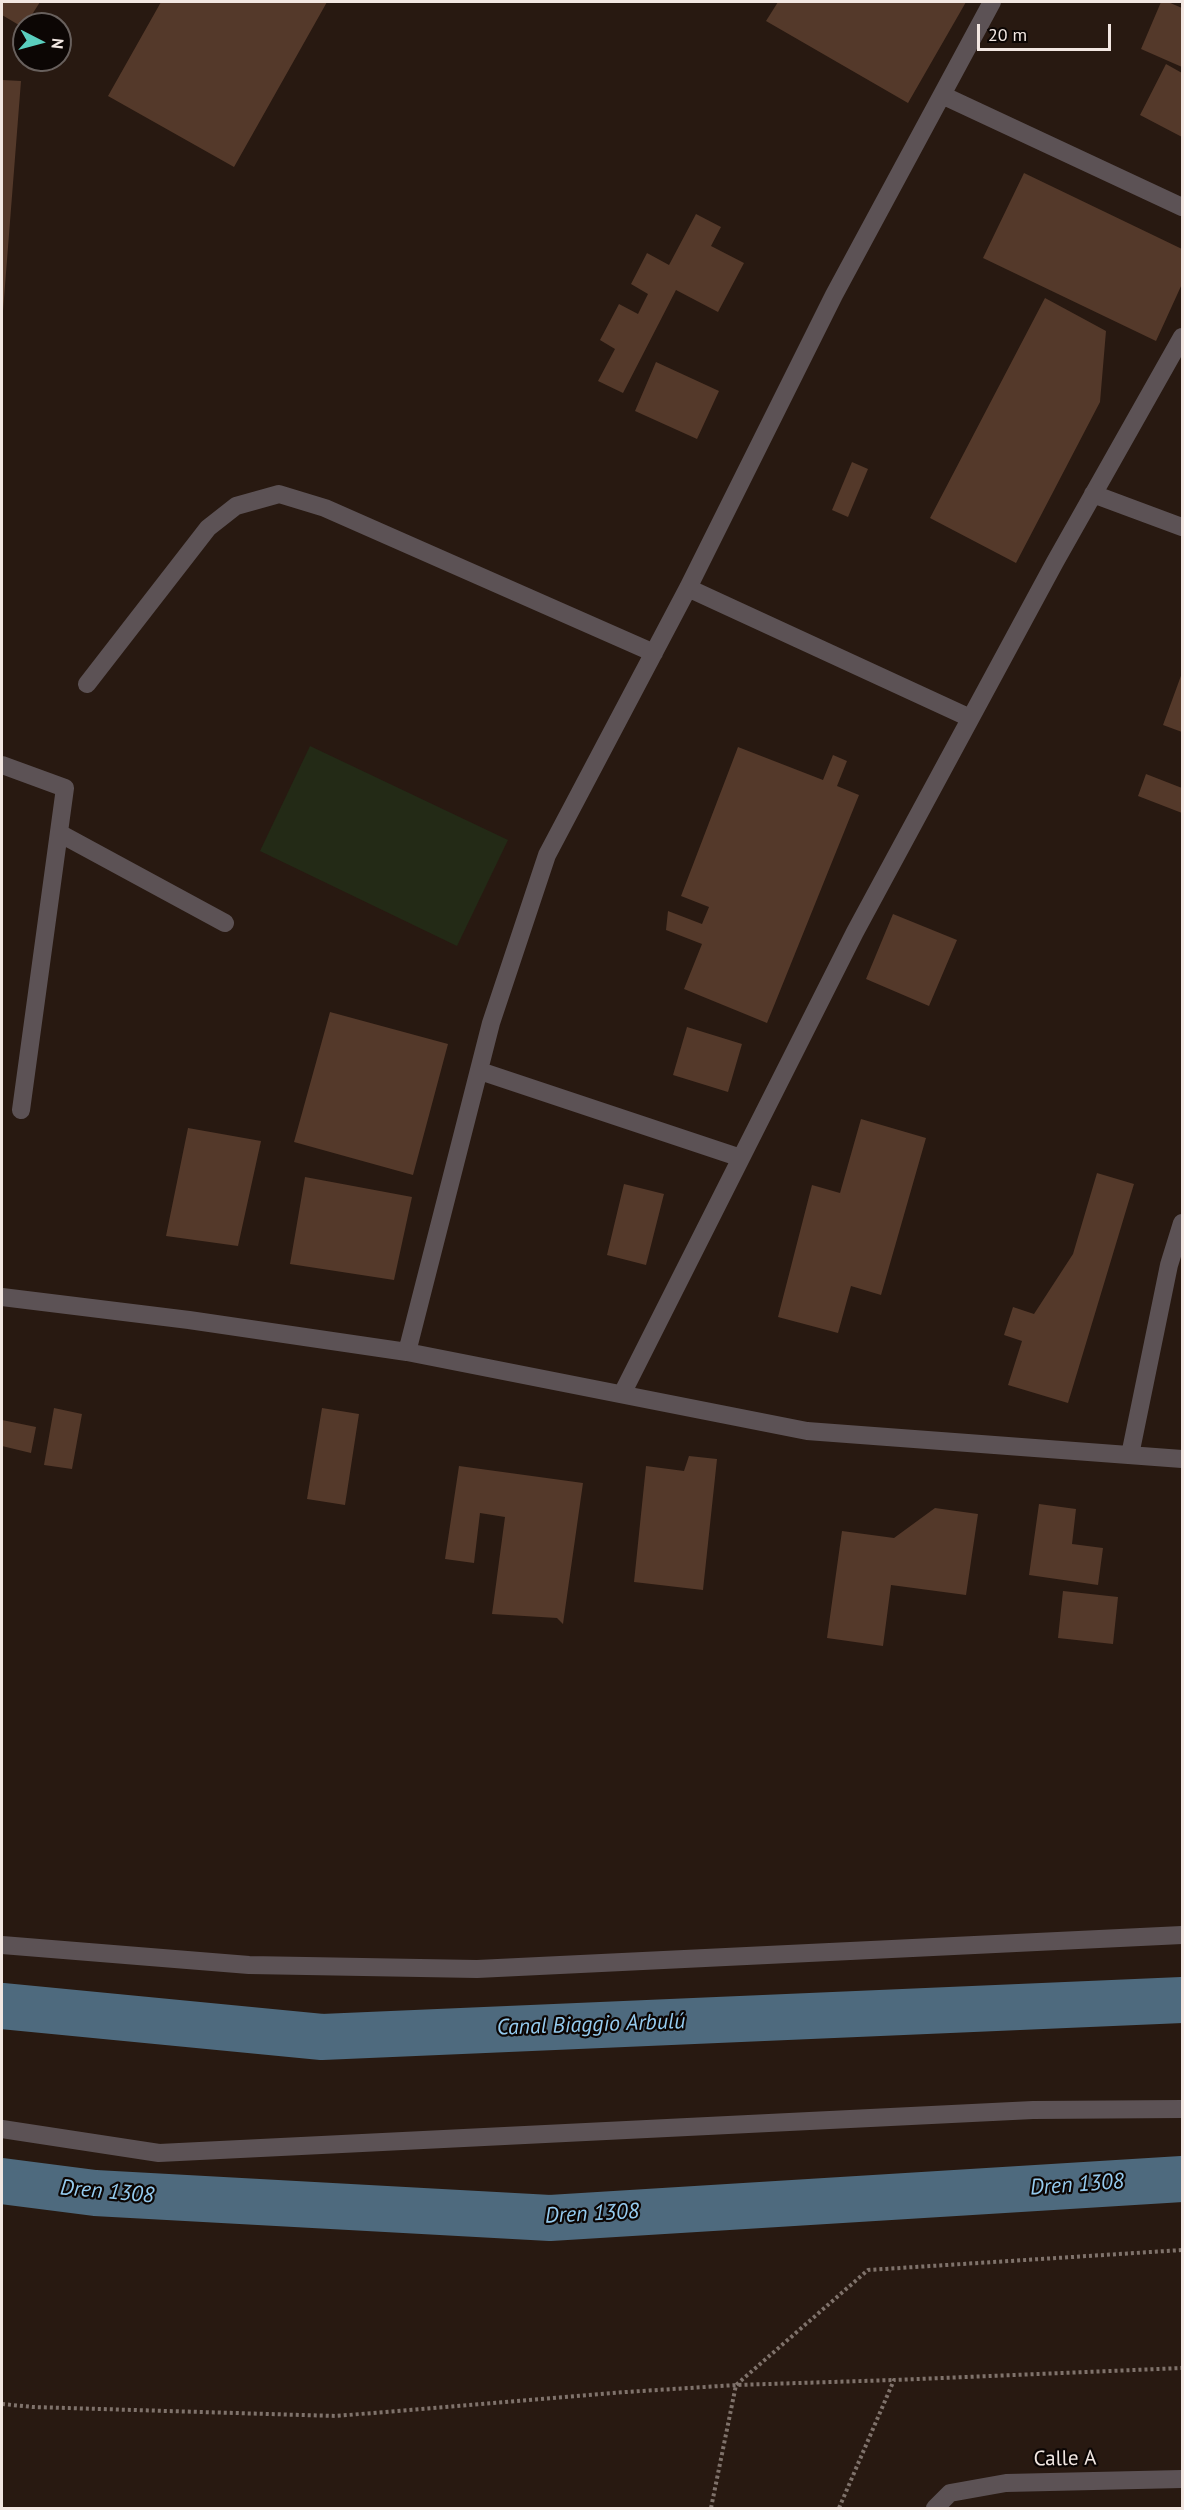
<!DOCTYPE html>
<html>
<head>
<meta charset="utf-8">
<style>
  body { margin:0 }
  #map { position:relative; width:1184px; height:2510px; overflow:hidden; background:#281911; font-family:"PT Sans",sans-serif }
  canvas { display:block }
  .frame { position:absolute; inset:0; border:3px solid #f2e7e2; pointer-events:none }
  .north { position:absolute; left:12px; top:12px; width:60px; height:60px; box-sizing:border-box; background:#0c0604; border:2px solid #68605d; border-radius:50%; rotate:96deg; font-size:16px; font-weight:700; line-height:24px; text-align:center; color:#f2e7e2 }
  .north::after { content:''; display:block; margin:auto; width:21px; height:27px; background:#5acebe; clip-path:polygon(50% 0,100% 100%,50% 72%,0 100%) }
  .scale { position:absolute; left:977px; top:24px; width:134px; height:27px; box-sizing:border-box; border:3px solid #f2e7e2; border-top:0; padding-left:8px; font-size:18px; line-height:21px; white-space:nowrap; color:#f2e7e2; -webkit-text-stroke:4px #0c0604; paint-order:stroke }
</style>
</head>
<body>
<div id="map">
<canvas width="1184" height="2510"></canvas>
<div class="frame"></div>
<div class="north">N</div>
<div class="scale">20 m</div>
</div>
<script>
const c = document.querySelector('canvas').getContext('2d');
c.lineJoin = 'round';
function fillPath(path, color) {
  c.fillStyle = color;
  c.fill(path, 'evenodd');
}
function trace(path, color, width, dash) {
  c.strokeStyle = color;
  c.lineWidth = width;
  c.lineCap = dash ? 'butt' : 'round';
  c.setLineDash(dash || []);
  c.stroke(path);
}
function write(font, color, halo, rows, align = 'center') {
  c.font = font + ' "PT Sans",sans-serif';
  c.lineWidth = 4.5;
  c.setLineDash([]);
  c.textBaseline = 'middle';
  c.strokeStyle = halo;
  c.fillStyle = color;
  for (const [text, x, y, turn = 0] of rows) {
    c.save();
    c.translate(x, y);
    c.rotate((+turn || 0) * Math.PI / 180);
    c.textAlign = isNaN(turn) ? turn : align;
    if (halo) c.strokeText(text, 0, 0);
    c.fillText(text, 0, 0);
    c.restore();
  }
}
fillPath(new Path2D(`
  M 310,746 L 508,840 L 457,946 L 260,851 Z`), '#232a16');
trace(new Path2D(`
  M 2,2006 L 322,2037 L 1182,2000
  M 2,2181 L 95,2193 L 550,2218 L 1182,2179`), '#4e6a7e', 46);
fillPath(new Path2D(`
  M 2,2 L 40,2 L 26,24 L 24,24 L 24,28 L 2,15 Z
  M 161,2 L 327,2 L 234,167 L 108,96 Z
  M 778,2 L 966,2 L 908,103 L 766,21 Z
  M 1161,2 L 1168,2 L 1182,8 L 1182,67 L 1141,49 Z
  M 1166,64 L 1182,73 L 1182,137 L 1140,115 Z
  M 2,80 L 21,81 L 3,311 L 2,311 Z
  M 1024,173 L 1182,249 L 1182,284 L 1156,341 L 983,258 Z
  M 696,214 L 721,227 L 711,246 L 744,263 L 718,312 L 676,290 L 623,393 L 598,381 L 615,349 L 600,340 L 619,304 L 638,314 L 648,294 L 631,284 L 647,253 L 669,265 Z
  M 1045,298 L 1106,331 L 1100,402 L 1016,563 L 930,518 Z
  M 656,362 L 719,391 L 697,439 L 635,411 Z
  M 852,462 L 868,469 L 848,517 L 832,510 Z
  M 1182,673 L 1182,732 L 1163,725 Z
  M 738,747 L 823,780 L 833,755 L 847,761 L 837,786 L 859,795 L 767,1023 L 684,989 L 702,944 L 666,930 L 668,911 L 702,924 L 709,907 L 681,896 Z
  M 1146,774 L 1182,788 L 1182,813 L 1138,796 Z
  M 893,914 L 957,940 L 929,1006 L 866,979 Z
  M 330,1012 L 448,1044 L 413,1175 L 294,1142 Z
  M 687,1027 L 742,1044 L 728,1092 L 673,1075 Z
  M 861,1119 L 926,1138 L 881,1295 L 851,1286 L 838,1333 L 778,1317 L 812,1185 L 840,1193 Z
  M 188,1128 L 261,1141 L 238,1246 L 166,1236 Z
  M 1097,1173 L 1134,1184 L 1068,1403 L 1008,1385 L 1022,1341 L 1004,1335 L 1013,1307 L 1034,1314 L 1073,1254 Z
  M 305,1177 L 412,1197 L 394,1280 L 290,1264 Z
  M 624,1184 L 664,1194 L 646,1265 L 607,1255 Z
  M 54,1408 L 82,1414 L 72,1469 L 44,1465 Z
  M 322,1408 L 359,1414 L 345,1505 L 307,1499 Z
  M 2,1420 L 36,1427 L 31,1453 L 2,1446 Z
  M 689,1456 L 717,1459 L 703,1590 L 634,1582 L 646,1466 L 684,1471 Z
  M 459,1466 L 583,1483 L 563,1624 L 557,1618 L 492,1614 L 505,1517 L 480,1513 L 474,1563 L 445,1559 Z
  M 1039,1504 L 1076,1509 L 1072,1544 L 1103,1548 L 1098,1585 L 1029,1575 Z
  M 935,1508 L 978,1514 L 966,1595 L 891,1585 L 883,1646 L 827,1638 L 842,1531 L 894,1538 Z
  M 1063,1591 L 1118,1597 L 1113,1644 L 1058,1638 Z`), '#54392a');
trace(new Path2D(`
  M 2,2404 L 33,2407 L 336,2416 L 626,2392 L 736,2385 L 894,2380
  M 711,2508 L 736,2385 L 868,2270 L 1182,2250
  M 839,2508 L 894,2380 L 1182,2368`), '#7f726b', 4, [3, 3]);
trace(new Path2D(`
  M 942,95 L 1182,207
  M 1093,494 L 1182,527
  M 688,588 L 970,718
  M 87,684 L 208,528 L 236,506 L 279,494 L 325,508 L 654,653
  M 2,765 L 65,788 L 21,1110
  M 59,833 L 225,923
  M 480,1071 L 741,1158
  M 2,1297 L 189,1320 L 407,1352 L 807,1431 L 1182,1459
  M 407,1352 L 491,1023 L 547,855 L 688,588 L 834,295 L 992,2
  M 622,1394 L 855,932 L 1055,562 L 1182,337
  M 1130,1455 L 1169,1265 L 1182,1223
  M 2,1945 L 249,1965 L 477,1969 L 1182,1935
  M 2,2129 L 159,2153 L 1033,2110 L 1182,2109
  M 935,2508 L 950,2493 L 1006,2483 L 1182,2479`), '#5c5255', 18);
write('21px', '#f2e7e2', '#0c0604', [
  ["Calle A",1065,2459,-1]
]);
write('italic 22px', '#95cbef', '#0c0604', [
  ["Canal Biaggio Arbulú",591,2025,-2],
  ["Dren 1308",1077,2185,-4],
  ["Dren 1308",107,2192,5],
  ["Dren 1308",592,2214,-3]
]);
</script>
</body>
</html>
